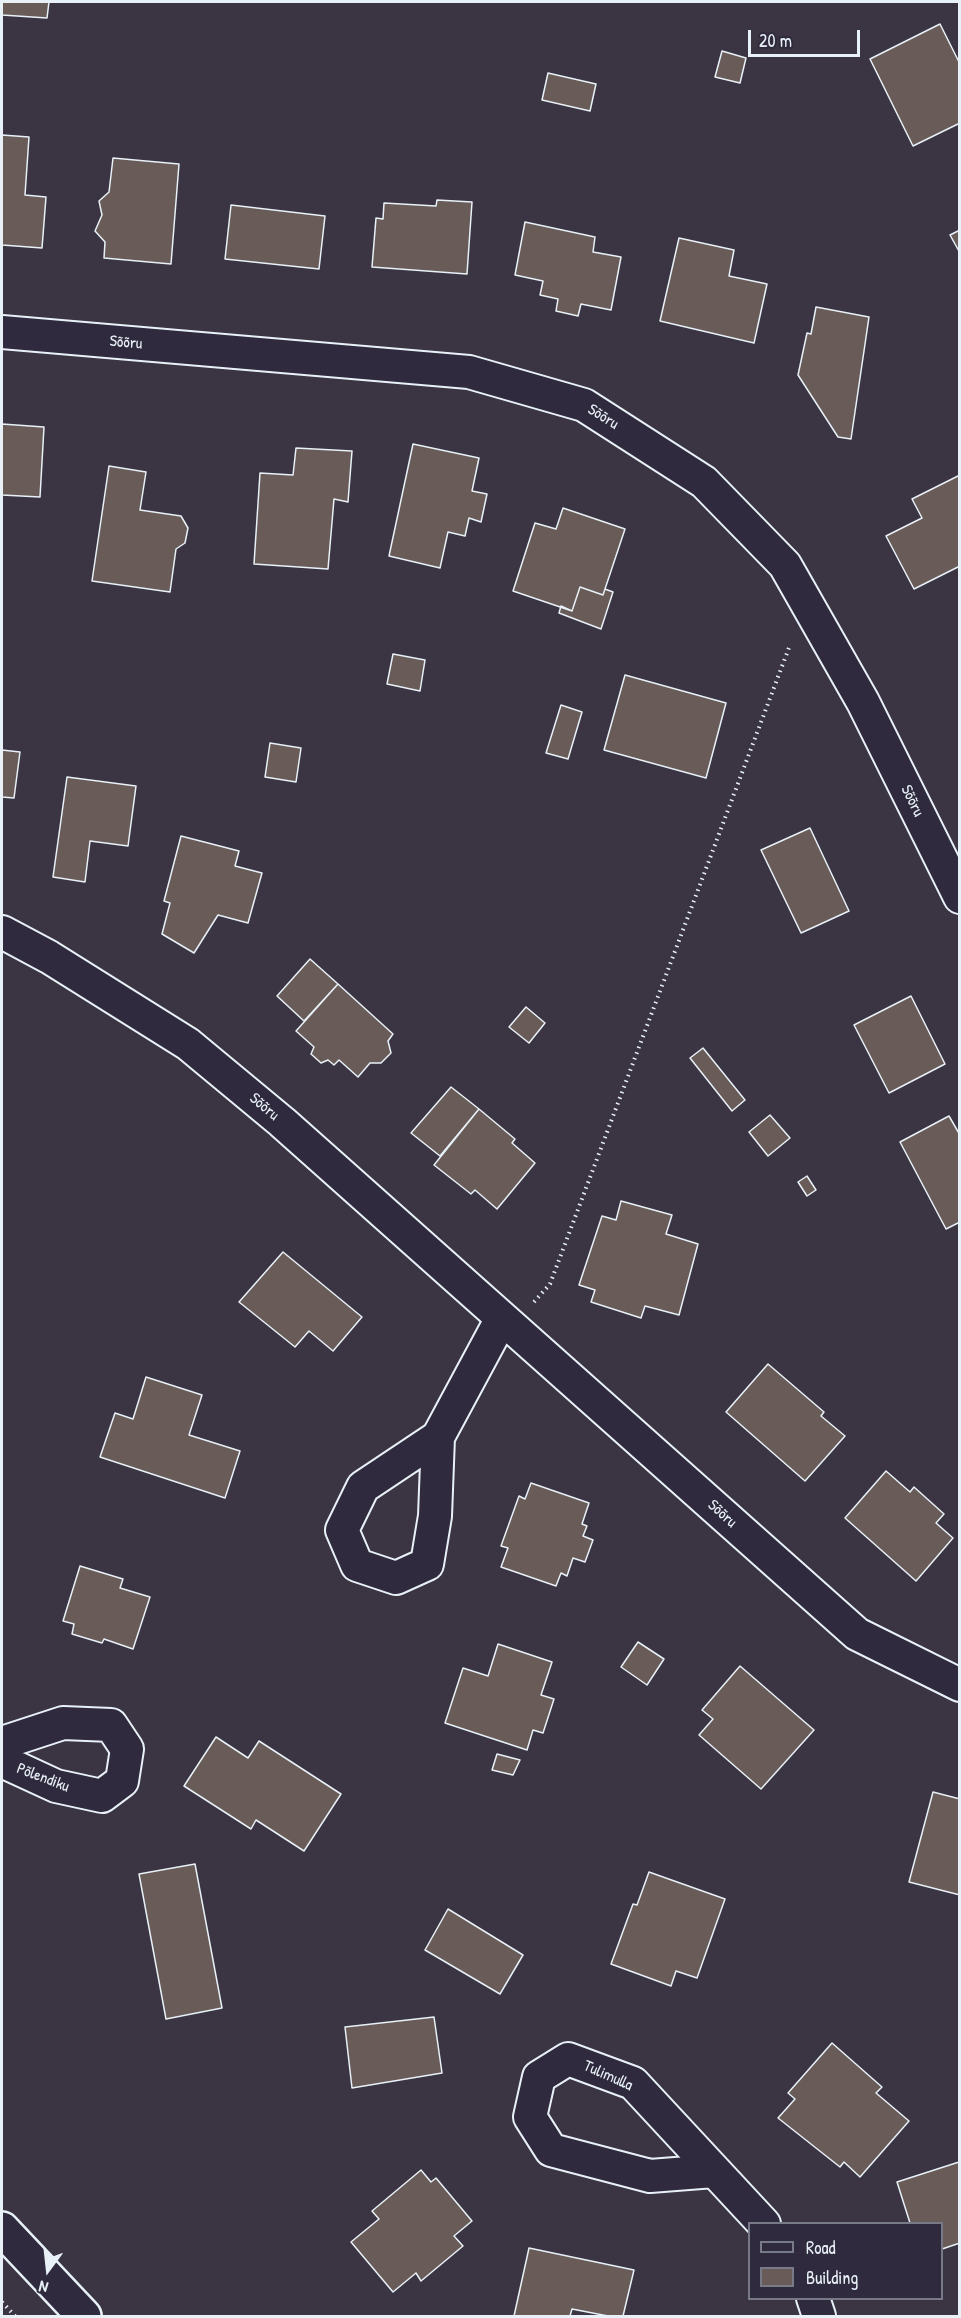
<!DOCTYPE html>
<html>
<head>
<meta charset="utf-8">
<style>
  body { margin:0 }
  #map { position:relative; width:961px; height:2318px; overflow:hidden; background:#3b3442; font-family:"Patrick Hand",sans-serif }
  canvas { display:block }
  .frame { position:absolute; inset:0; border:3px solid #e8f1f8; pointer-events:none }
  .legend { position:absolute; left:748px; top:2222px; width:195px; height:78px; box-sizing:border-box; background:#2f2a3d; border:2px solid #797a88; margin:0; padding:8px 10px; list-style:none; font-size:18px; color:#e8f1f8 }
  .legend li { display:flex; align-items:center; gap:12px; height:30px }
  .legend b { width:30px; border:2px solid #797a88 }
  .north { position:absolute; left:18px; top:2240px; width:60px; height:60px; -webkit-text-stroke:4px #2f2a3d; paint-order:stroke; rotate:195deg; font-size:16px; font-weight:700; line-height:24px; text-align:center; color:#e8f1f8 }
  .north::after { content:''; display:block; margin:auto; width:21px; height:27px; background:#e8f1f8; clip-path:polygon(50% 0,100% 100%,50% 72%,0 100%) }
  .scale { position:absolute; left:748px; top:30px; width:112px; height:27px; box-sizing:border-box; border:3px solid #e8f1f8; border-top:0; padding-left:8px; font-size:18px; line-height:21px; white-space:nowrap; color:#e8f1f8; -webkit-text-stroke:4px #2f2a3d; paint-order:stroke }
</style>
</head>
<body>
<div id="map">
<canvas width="961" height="2318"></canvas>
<div class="frame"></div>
<ul class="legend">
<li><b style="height:8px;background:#2f2a3d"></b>Road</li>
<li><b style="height:16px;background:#695c58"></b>Building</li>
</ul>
<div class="north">N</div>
<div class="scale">20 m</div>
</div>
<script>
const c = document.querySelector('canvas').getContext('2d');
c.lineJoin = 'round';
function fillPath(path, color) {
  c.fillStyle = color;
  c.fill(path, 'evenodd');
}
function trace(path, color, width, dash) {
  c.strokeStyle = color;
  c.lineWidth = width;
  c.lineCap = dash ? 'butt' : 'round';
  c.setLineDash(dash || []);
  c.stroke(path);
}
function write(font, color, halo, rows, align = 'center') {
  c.font = font + ' "Patrick Hand",sans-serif';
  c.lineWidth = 4.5;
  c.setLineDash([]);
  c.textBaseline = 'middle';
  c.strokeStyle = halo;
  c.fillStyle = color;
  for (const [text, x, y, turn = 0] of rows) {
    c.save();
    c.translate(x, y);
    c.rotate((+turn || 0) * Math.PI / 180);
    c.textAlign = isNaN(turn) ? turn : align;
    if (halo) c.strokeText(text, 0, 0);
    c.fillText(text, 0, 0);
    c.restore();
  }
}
const building = new Path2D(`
  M 2,2 L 49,2 L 47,18 L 2,15 Z
  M 940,24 L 960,64 L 960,123 L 913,146 L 870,59 Z
  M 722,51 L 746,58 L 740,83 L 715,77 Z
  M 548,73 L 596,84 L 590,111 L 542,100 Z
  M 2,135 L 29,137 L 25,195 L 46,197 L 42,248 L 2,245 Z
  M 113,158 L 179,164 L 171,264 L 104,258 L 105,242 L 95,231 L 102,215 L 99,201 L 109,192 Z
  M 437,200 L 472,202 L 467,274 L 372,267 L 376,218 L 383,219 L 384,203 L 436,206 Z
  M 231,205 L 325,216 L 319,269 L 225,259 Z
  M 525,222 L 595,237 L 593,252 L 621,257 L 611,310 L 581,304 L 578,316 L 556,311 L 558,299 L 540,295 L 543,281 L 515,275 Z
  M 960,230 L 960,253 L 950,235 Z
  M 679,238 L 734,250 L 729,276 L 767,284 L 754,343 L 660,321 Z
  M 816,307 L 869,317 L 851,439 L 838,437 L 798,375 L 807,333 L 811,334 Z
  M 2,424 L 44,427 L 40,497 L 2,495 Z
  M 413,444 L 479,458 L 472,491 L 487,494 L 481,522 L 469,518 L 465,536 L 448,532 L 440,568 L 389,556 Z
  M 296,448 L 352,451 L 348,502 L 334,499 L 328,569 L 254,564 L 260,473 L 293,475 Z
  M 109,466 L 146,472 L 140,510 L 181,516 L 188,528 L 185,543 L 176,549 L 170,592 L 92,581 Z
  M 960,475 L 960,566 L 914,589 L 886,536 L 922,518 L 912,499 Z
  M 563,508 L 625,529 L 603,595 L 580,587 L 572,611 L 513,591 L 535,523 L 556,529 Z
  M 580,587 L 603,595 L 605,589 L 613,592 L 601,629 L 559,613 L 561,606 L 572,611 Z
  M 393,654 L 425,660 L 420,691 L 387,684 Z
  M 625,675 L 726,703 L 706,778 L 604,750 Z
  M 561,705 L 582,712 L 568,759 L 546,753 Z
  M 270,743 L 301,748 L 296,782 L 265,777 Z
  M 2,750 L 20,752 L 14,798 L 2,797 Z
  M 67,777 L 136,786 L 128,846 L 90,841 L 85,882 L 53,877 Z
  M 810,828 L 849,911 L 801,933 L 761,850 Z
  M 181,836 L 239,851 L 235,866 L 262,873 L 248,923 L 218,915 L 194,953 L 162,934 L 170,903 L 164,901 Z
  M 310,959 L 338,984 L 304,1021 L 277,996 Z
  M 338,984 L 393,1034 L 388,1041 L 391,1053 L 381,1063 L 370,1063 L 358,1077 L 339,1060 L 334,1065 L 328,1060 L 321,1063 L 311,1054 L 314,1047 L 296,1031 Z
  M 911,996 L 945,1064 L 889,1093 L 854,1025 Z
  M 526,1007 L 545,1023 L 529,1043 L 509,1027 Z
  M 703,1048 L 745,1100 L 732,1111 L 690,1058 Z
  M 451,1087 L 479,1109 L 440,1156 L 411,1133 Z
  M 479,1109 L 515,1139 L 512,1143 L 535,1163 L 497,1209 L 475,1190 L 471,1194 L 434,1165 Z
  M 770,1115 L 790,1138 L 768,1156 L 749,1132 Z
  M 949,1116 L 960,1135 L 960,1222 L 946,1229 L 900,1142 Z
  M 807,1176 L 816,1190 L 807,1196 L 798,1182 Z
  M 621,1201 L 672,1215 L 666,1234 L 698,1244 L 679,1315 L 645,1306 L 641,1318 L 591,1302 L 595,1290 L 579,1285 L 602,1216 L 616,1220 Z
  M 283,1252 L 362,1317 L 333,1351 L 309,1331 L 295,1347 L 239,1302 Z
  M 768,1364 L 824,1412 L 821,1416 L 845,1436 L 805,1481 L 726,1412 Z
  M 146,1377 L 202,1395 L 189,1435 L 240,1451 L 225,1498 L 100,1457 L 115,1413 L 133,1419 Z
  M 886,1471 L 910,1492 L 914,1487 L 944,1514 L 936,1523 L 953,1538 L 916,1581 L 845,1518 Z
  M 531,1483 L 589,1503 L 582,1524 L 587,1526 L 583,1536 L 593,1540 L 585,1562 L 573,1558 L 567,1576 L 561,1573 L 556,1586 L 501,1567 L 508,1548 L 501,1546 L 519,1496 L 525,1499 Z
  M 80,1566 L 123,1579 L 120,1588 L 150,1597 L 133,1649 L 104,1639 L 102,1643 L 72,1634 L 74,1624 L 63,1621 Z
  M 638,1642 L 664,1659 L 647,1685 L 621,1667 Z
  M 498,1644 L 552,1662 L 541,1695 L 554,1699 L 543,1733 L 533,1730 L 527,1750 L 445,1723 L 463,1668 L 488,1676 Z
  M 740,1666 L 814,1730 L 761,1789 L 699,1735 L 713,1719 L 702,1710 Z
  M 216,1737 L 248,1758 L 259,1741 L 341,1794 L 304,1851 L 256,1820 L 251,1829 L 184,1786 Z
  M 497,1754 L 520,1760 L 513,1775 L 492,1770 Z
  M 933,1792 L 960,1799 L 960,1895 L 909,1882 Z
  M 195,1864 L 222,2008 L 166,2019 L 139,1874 Z
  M 649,1872 L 725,1899 L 697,1978 L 676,1971 L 671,1986 L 611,1964 L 633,1904 L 637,1905 Z
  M 448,1909 L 523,1955 L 500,1994 L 425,1950 Z
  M 434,2017 L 442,2073 L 352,2088 L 345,2027 Z
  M 832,2043 L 882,2087 L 876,2093 L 909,2121 L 860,2177 L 844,2162 L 840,2167 L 778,2118 L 795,2099 L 788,2093 Z
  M 959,2162 L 960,2243 L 942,2249 L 942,2224 L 908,2224 L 910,2223 L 897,2182 Z
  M 421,2170 L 431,2182 L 436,2178 L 472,2221 L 454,2236 L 463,2246 L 421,2281 L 416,2273 L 393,2292 L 351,2242 L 379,2219 L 372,2211 Z
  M 529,2248 L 634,2270 L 623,2316 L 608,2316 L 572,2309 L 570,2316 L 514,2316 Z`);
fillPath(building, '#695c58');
trace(building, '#e8f1f8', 1.5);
const street = new Path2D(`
  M 2,332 L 469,372 L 584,405 L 704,482 L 785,565 L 863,702 L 960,897
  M 2,932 L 49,957 L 188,1044 L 282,1122 L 857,1634 L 960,1685
  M 438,1437 L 363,1487 L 342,1530 L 357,1565 L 396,1578 L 427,1564 L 435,1516 L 438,1437 L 502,1318
  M 2,1743 L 63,1723 L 111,1725 L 127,1749 L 122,1781 L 102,1796 L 56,1786 L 2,1761
  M 714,2171 L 650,2176 L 551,2150 L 530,2117 L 539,2077 L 568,2059 L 633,2083 L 764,2224
  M 813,2298 L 819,2316`);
const secondary = new Path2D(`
  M 2,2229 L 84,2316`);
trace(street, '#e8f1f8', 36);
trace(secondary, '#e8f1f8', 38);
trace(new Path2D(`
  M 534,1302 L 550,1284 L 790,645
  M 2,2302 L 15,2316`), '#e8f1f8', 4, [1.5, 4.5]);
trace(street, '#2f2a3d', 32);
trace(secondary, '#2f2a3d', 33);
write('16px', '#e8f1f8', '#2f2a3d', [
  ["Sõõru",126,343,5],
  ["Sõõru",603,417,32],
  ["Sõõru",912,801,64],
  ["Sõõru",264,1107,40],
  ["Sõõru",722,1514,42],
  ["Põlendiku",43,1778,21],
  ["Tulimulla",608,2076,24]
]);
</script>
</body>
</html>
